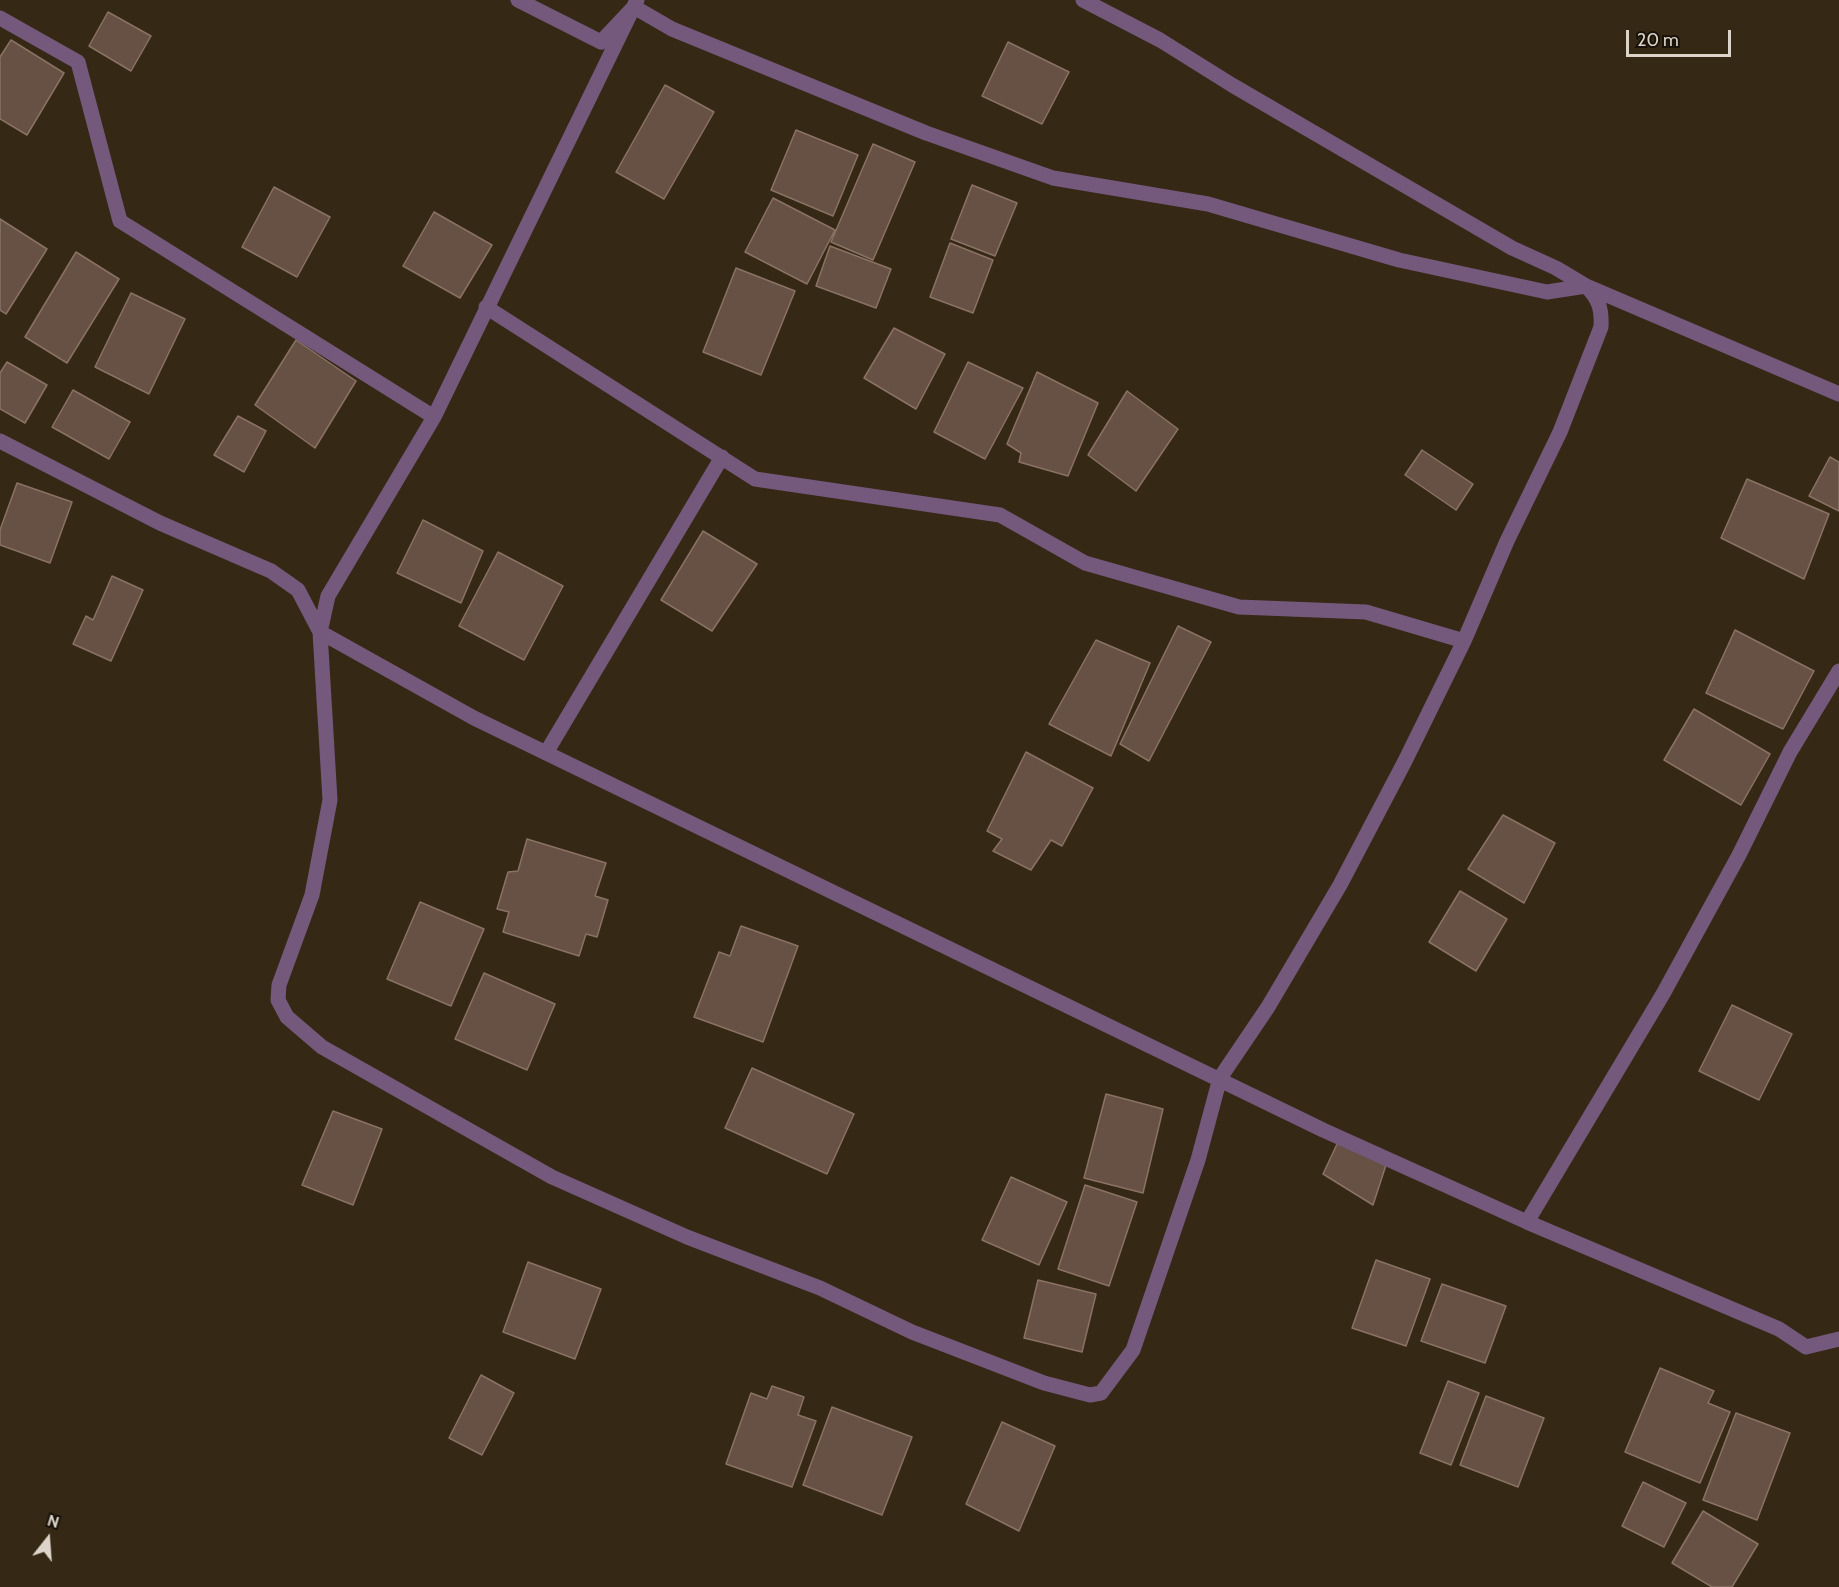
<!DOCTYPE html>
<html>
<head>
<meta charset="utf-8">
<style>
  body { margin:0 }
  #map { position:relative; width:1839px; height:1587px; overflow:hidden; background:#352815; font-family:Cabin,sans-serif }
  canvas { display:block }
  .north { position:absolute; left:18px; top:1509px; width:60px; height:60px; -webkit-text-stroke:4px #18120a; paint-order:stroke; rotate:17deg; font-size:16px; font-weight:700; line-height:24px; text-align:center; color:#dcd4c8 }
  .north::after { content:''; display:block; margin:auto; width:21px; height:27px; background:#dcd4c8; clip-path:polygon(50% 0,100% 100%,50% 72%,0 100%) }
  .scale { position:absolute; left:1626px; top:30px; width:105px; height:27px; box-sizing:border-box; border:3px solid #dcd4c8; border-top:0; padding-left:8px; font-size:18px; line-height:21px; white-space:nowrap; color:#dcd4c8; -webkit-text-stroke:4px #18120a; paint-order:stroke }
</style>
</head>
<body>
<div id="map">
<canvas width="1839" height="1587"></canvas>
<div class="north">N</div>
<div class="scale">20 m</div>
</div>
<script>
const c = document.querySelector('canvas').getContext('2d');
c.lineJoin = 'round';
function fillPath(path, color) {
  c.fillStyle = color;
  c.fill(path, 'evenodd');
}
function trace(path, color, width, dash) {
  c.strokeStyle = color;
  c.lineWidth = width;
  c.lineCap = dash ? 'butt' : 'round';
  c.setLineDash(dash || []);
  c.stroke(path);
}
const building = new Path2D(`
  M 108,12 L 151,36 L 131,71 L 89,46 Z
  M 11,40 L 64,73 L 27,135 L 0,119 L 0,57 Z
  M 1008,42 L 1069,72 L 1042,124 L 982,96 Z
  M 665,85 L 714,112 L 664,199 L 616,172 Z
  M 796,130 L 858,155 L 833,216 L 771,190 Z
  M 873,144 L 915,162 L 873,260 L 831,242 Z
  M 972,185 L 1017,203 L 995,256 L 951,239 Z
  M 274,187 L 330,217 L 297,277 L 242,247 Z
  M 773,198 L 835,230 L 807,284 L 745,252 Z
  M 434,212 L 492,245 L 460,298 L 403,266 Z
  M 0,219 L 47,249 L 6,314 L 0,310 Z
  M 950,243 L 993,260 L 973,313 L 930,297 Z
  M 830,246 L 891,269 L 876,308 L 816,286 Z
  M 76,252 L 119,279 L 67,363 L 25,337 Z
  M 736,268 L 795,291 L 761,375 L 703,352 Z
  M 131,293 L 185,319 L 149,394 L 95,367 Z
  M 894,328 L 945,354 L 916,409 L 864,378 Z
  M 296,340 L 356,381 L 315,448 L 255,405 Z
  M 7,362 L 47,385 L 25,423 L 0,409 L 0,373 Z
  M 968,362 L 1023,388 L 985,459 L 934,432 Z
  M 1037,372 L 1098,403 L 1068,476 L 1019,462 L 1021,453 L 1007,444 Z
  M 73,390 L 130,422 L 109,459 L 52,427 Z
  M 1127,391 L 1178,429 L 1136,491 L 1088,455 Z
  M 238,416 L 266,431 L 244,472 L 214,455 Z
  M 1422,450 L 1473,484 L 1456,510 L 1405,475 Z
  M 1830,457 L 1839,462 L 1839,511 L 1809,496 Z
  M 1747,479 L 1829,514 L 1804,579 L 1721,538 Z
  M 17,483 L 72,502 L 50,563 L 0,545 L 0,530 Z
  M 423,520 L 483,551 L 461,603 L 397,573 Z
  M 703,531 L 757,564 L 712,631 L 661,600 Z
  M 498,552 L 563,586 L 524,660 L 459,626 Z
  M 112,576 L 143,590 L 111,661 L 73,644 L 86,616 L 93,620 Z
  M 1178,626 L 1211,642 L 1149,761 L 1120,744 Z
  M 1735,630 L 1814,671 L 1783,729 L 1706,693 Z
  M 1096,640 L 1150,663 L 1111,756 L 1049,724 Z
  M 1694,709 L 1770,754 L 1741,805 L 1664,760 Z
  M 1026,752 L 1093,788 L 1062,846 L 1051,840 L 1031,870 L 993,851 L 1002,839 L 987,831 Z
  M 1503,815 L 1555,843 L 1524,903 L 1468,869 Z
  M 527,839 L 606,863 L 595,896 L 608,900 L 597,937 L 586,934 L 579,956 L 503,932 L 509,912 L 497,909 L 508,872 L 518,871 Z
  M 1460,891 L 1507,919 L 1476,971 L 1429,942 Z
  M 420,902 L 484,929 L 451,1006 L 387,979 Z
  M 741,926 L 798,946 L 763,1042 L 694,1017 L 719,952 L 730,956 Z
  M 484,973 L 555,1004 L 527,1070 L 455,1039 Z
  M 1732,1005 L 1792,1034 L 1759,1100 L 1699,1071 Z
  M 752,1068 L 854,1114 L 827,1174 L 725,1128 Z
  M 1106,1094 L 1163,1109 L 1143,1193 L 1084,1178 Z
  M 333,1111 L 382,1129 L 353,1205 L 302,1185 Z
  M 1338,1142 L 1387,1162 L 1373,1205 L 1323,1174 Z
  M 1011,1177 L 1067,1202 L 1039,1265 L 982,1240 Z
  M 1085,1185 L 1137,1202 L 1109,1286 L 1058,1269 Z
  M 1376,1260 L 1430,1279 L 1406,1346 L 1352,1328 Z
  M 528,1262 L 601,1289 L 575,1359 L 503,1332 Z
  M 1038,1280 L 1096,1294 L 1082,1352 L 1024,1338 Z
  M 1442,1284 L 1506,1306 L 1485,1363 L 1421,1341 Z
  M 1660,1368 L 1714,1391 L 1708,1403 L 1730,1412 L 1700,1483 L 1625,1452 Z
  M 481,1375 L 514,1393 L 482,1455 L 449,1438 Z
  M 1448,1381 L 1479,1393 L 1451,1465 L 1420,1453 Z
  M 772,1386 L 804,1397 L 798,1415 L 816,1421 L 792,1487 L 726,1464 L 751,1393 L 767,1399 Z
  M 1486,1396 L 1544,1418 L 1518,1487 L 1460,1465 Z
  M 832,1407 L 912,1437 L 882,1515 L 803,1485 Z
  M 1736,1413 L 1790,1433 L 1757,1520 L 1703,1500 Z
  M 1002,1422 L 1055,1446 L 1019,1531 L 966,1504 Z
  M 1643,1482 L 1686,1503 L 1664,1547 L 1622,1526 Z
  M 1703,1511 L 1758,1544 L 1732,1587 L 1712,1587 L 1672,1563 Z`);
fillPath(building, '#675144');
trace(building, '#8a7264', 1.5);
trace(new Path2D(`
  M 518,0 L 601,42 L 634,7 L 672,29 L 926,133 L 1053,178 L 1208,204 L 1399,260 L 1547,292 L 1586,286
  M 637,0 L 434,417 L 328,596 L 320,632 L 330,800 L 312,895 L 279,985 L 278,1000 L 287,1017 L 322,1047 L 552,1177 L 687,1237 L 820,1288 L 912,1332 L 1044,1383 L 1090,1395 L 1101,1393 L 1133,1350 L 1198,1160 L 1220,1078 L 1268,1007 L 1340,885 L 1405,761 L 1464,641 L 1507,541 L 1560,432 L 1601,327 C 1602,309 1599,299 1586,286
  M 1083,0 L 1160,40 L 1232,85 L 1512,248 L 1556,268 L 1586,286 L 1839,394
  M 0,18 L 78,62 L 120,221 L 434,417
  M 486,307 L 755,479 L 1000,515 L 1085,563 L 1239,607 L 1366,612 L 1464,641
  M 0,441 L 160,523 L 271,571 L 298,590 L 320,632 L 474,718 L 1323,1130 L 1527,1222 L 1779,1329 L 1806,1347 L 1839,1339
  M 546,753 L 722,457
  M 1527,1222 L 1663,994 L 1739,855 L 1790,752 L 1839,671`), '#74597c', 15);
</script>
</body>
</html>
